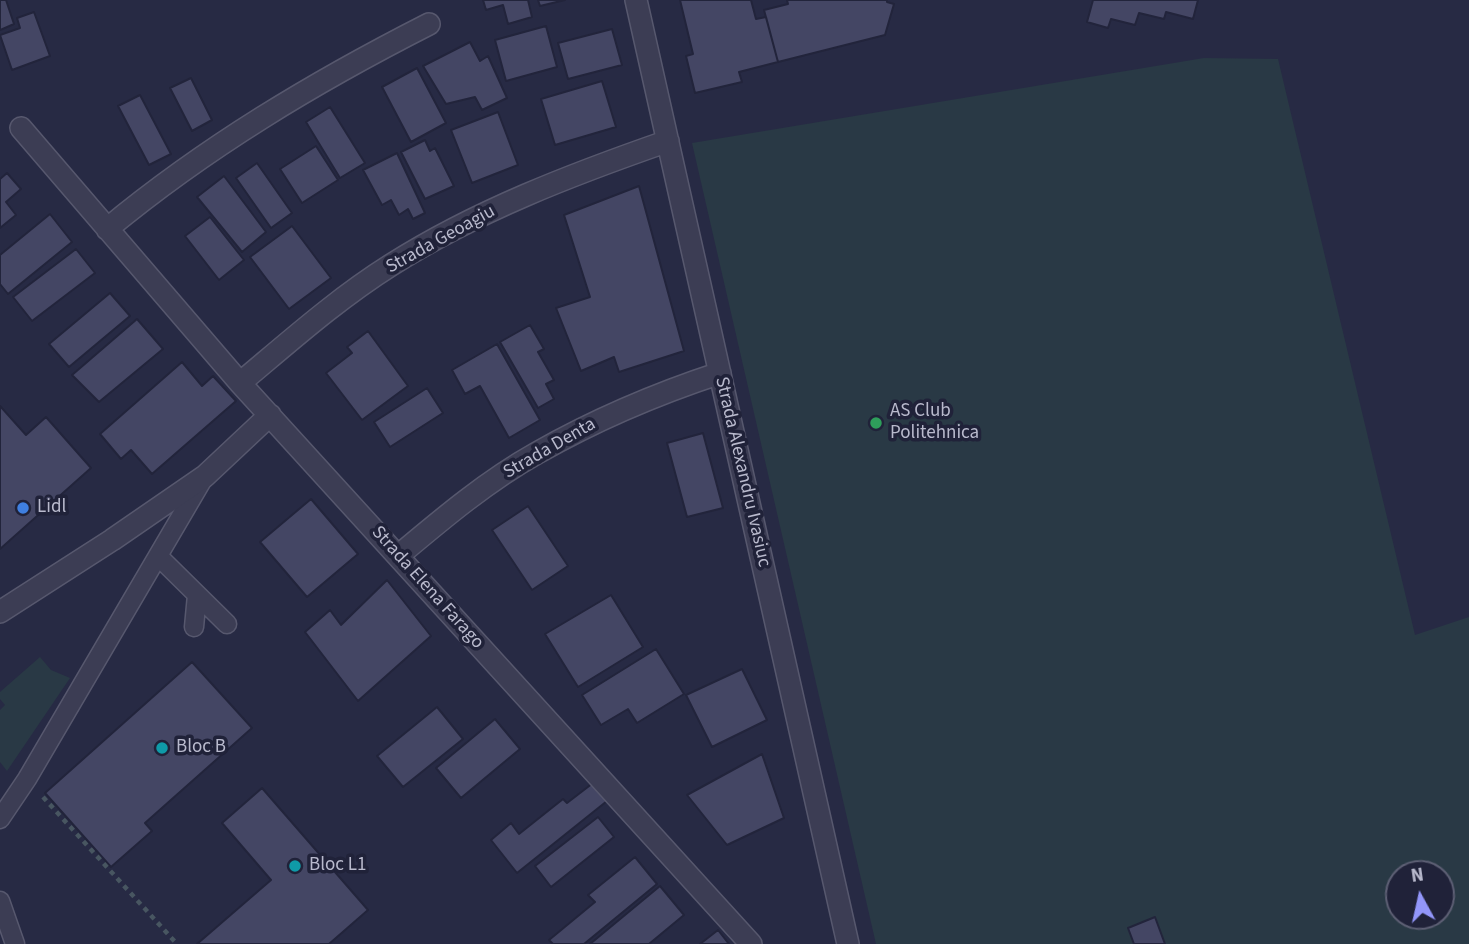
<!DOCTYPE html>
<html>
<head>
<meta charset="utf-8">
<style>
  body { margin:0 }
  #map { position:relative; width:1469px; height:944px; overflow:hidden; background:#272a44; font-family:"Source Sans 3",sans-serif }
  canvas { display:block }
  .north { position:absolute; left:1385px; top:860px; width:70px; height:70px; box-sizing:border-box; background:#202239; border:2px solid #5d5f74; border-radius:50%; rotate:352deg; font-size:19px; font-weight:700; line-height:28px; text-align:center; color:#b9bacd }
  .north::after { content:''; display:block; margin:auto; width:24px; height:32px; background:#9296fa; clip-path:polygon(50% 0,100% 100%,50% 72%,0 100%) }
</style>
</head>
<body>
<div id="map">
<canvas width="1469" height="944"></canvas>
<div class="north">N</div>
</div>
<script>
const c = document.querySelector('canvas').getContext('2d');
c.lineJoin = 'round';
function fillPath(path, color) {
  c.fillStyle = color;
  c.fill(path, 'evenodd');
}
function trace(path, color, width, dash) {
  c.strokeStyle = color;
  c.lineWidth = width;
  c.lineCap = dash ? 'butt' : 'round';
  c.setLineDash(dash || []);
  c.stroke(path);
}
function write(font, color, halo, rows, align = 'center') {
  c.font = font + ' "Source Sans 3",sans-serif';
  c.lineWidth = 7;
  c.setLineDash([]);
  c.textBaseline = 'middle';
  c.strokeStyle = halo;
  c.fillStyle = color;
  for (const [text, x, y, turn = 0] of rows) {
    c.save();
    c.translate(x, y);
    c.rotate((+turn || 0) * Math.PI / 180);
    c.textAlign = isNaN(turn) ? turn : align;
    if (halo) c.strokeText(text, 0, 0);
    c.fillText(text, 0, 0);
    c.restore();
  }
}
fillPath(new Path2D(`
  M 1204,58 L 1278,59 L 1415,635 L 1469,617 L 1469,944 L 876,944 L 692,143 ZM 1399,874 L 1441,874 L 1441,916 L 1399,916 Z
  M 40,657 L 51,670 L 70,678 L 7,771 L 0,762 L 0,710 L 5,705 L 0,699 L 0,692 Z`), '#293945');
const building = new Path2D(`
  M 0,0 L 6,0 L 14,24 L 0,30 Z
  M 483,0 L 528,0 L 532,17 L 508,24 L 503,5 L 486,10 Z
  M 538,0 L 565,0 L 540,6 Z
  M 680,0 L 751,0 L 756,19 L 766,17 L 778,62 L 739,72 L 742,82 L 695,93 L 686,56 L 693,54 Z
  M 787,0 L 887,0 L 887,2 L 894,4 L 885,35 L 778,62 L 764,10 L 788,4 Z
  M 1093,0 L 1198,0 L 1193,19 L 1166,12 L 1164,19 L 1139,13 L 1135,25 L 1111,19 L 1108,28 L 1087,22 Z
  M 34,12 L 50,56 L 12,70 L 0,35 L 20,28 L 17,18 Z
  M 546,26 L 557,67 L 506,81 L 495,40 Z
  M 612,29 L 622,65 L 568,79 L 558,43 Z
  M 470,42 L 480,61 L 488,56 L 507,98 L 482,110 L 475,97 L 446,104 L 423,66 Z
  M 417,68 L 446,123 L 411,142 L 382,87 Z
  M 191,78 L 212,120 L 192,131 L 170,88 Z
  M 602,81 L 616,127 L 555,145 L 541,99 Z
  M 140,95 L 171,154 L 149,165 L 118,106 Z
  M 330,107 L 365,163 L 340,178 L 306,122 Z
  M 498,112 L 518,165 L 472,183 L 451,130 Z
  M 425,140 L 430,151 L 435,148 L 454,186 L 425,199 L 401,152 Z
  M 316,146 L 338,180 L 302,203 L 280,169 Z
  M 397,153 L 425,213 L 413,219 L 408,209 L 399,215 L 391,200 L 382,205 L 363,170 Z
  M 257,163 L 292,213 L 271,228 L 236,178 Z
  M 7,173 L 21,189 L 6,202 L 16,215 L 0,228 L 0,179 Z
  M 224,176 L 266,232 L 242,252 L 197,197 Z
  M 639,186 L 684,351 L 619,372 L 614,357 L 581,371 L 556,308 L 590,297 L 564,215 Z
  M 50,214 L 72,242 L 8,294 L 0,284 L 0,255 Z
  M 210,217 L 244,260 L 219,280 L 185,236 Z
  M 292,226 L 331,278 L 289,309 L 250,257 Z
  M 76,249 L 95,273 L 32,321 L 13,297 Z
  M 110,293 L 130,316 L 69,367 L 49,344 Z
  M 137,319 L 163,349 L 99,402 L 72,375 Z
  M 530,325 L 544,349 L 538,352 L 554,380 L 546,384 L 554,399 L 538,408 L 500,342 Z
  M 368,331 L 408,386 L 362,420 L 326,373 L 352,353 L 347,347 Z
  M 497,344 L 540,420 L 509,438 L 480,386 L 465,394 L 452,370 Z
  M 182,362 L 202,386 L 213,376 L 236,401 L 152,474 L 131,450 L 121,459 L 100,434 Z
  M 427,388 L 443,413 L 390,447 L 374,422 Z
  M 0,406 L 26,435 L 46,417 L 91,468 L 0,549 Z
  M 703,433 L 723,508 L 687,517 L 667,443 Z
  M 311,499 L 358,554 L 307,597 L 260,542 Z
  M 528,506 L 568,566 L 532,590 L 492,530 Z
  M 387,580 L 431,636 L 358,701 L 305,632 L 330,610 L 341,625 Z
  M 611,595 L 643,647 L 578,687 L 545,634 Z
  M 656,649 L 684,694 L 637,723 L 628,709 L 601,725 L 582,695 Z
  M 192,662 L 252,728 L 145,823 L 152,831 L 111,867 L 45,793 Z
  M 742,669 L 767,720 L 712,747 L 686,695 Z
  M 437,707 L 463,739 L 403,787 L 377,756 Z
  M 495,719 L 520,749 L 461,798 L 436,768 Z
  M 762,754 L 784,818 L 727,845 L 687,795 Z
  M 593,783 L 607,801 L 517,873 L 491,840 L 511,823 L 519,834 L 563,799 L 567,803 Z
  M 262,788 L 368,910 L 329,944 L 197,944 L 271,880 L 222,823 Z
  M 598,817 L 614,837 L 551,887 L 535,866 Z
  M 635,857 L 657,884 L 584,944 L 553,944 L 549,940 L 595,902 L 588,895 Z
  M 660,886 L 684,915 L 649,944 L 590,944 Z
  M 1155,917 L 1165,944 L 1134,944 L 1128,928 Z
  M 718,930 L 729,944 L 700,944 Z`);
fillPath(building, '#444664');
trace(building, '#22243b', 2);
const service = new Path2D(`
  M 158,556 L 227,624
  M 194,627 L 197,595
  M 0,819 L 27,779 L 203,479
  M 0,901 L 15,944`);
const minor = new Path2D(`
  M 636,0 L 848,944
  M 21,128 L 240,383 L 751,944
  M 107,229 C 206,147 315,82 429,24
  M 240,383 C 289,342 337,299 391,265 C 476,211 573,174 668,141
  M 398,556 C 442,519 487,481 537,453 C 595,420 656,394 720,373
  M 0,612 L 112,540 L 205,476 L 270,415`);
trace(service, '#57586e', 21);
trace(minor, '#57586e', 24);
trace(new Path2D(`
  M 43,797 L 177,944`), '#485661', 4.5, [5, 5]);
trace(service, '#3c3d54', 18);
trace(minor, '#3c3d54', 21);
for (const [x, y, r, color] of [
  [876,423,7,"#2e9e5b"],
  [23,508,7,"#3f7fe0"],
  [162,748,7,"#0f9aa8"],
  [295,866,7,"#0f9aa8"]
]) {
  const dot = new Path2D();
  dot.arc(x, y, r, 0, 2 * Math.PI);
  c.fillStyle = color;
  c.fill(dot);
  trace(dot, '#202239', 2.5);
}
write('19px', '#b9bacd', '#202239', [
  ["Strada Geoagiu",441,240,-29],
  ["Strada Denta",550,449,-30],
  ["Strada Alexandru Ivasiuc",742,472,77],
  ["Strada Elena Farago",427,588,48]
]);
write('19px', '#b9bacd', '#202239', [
  ["AS Club",890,412],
  ["Politehnica",890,434],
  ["Lidl",37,508],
  ["Bloc B",176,748],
  ["Bloc L1",309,866]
], 'left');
</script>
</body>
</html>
